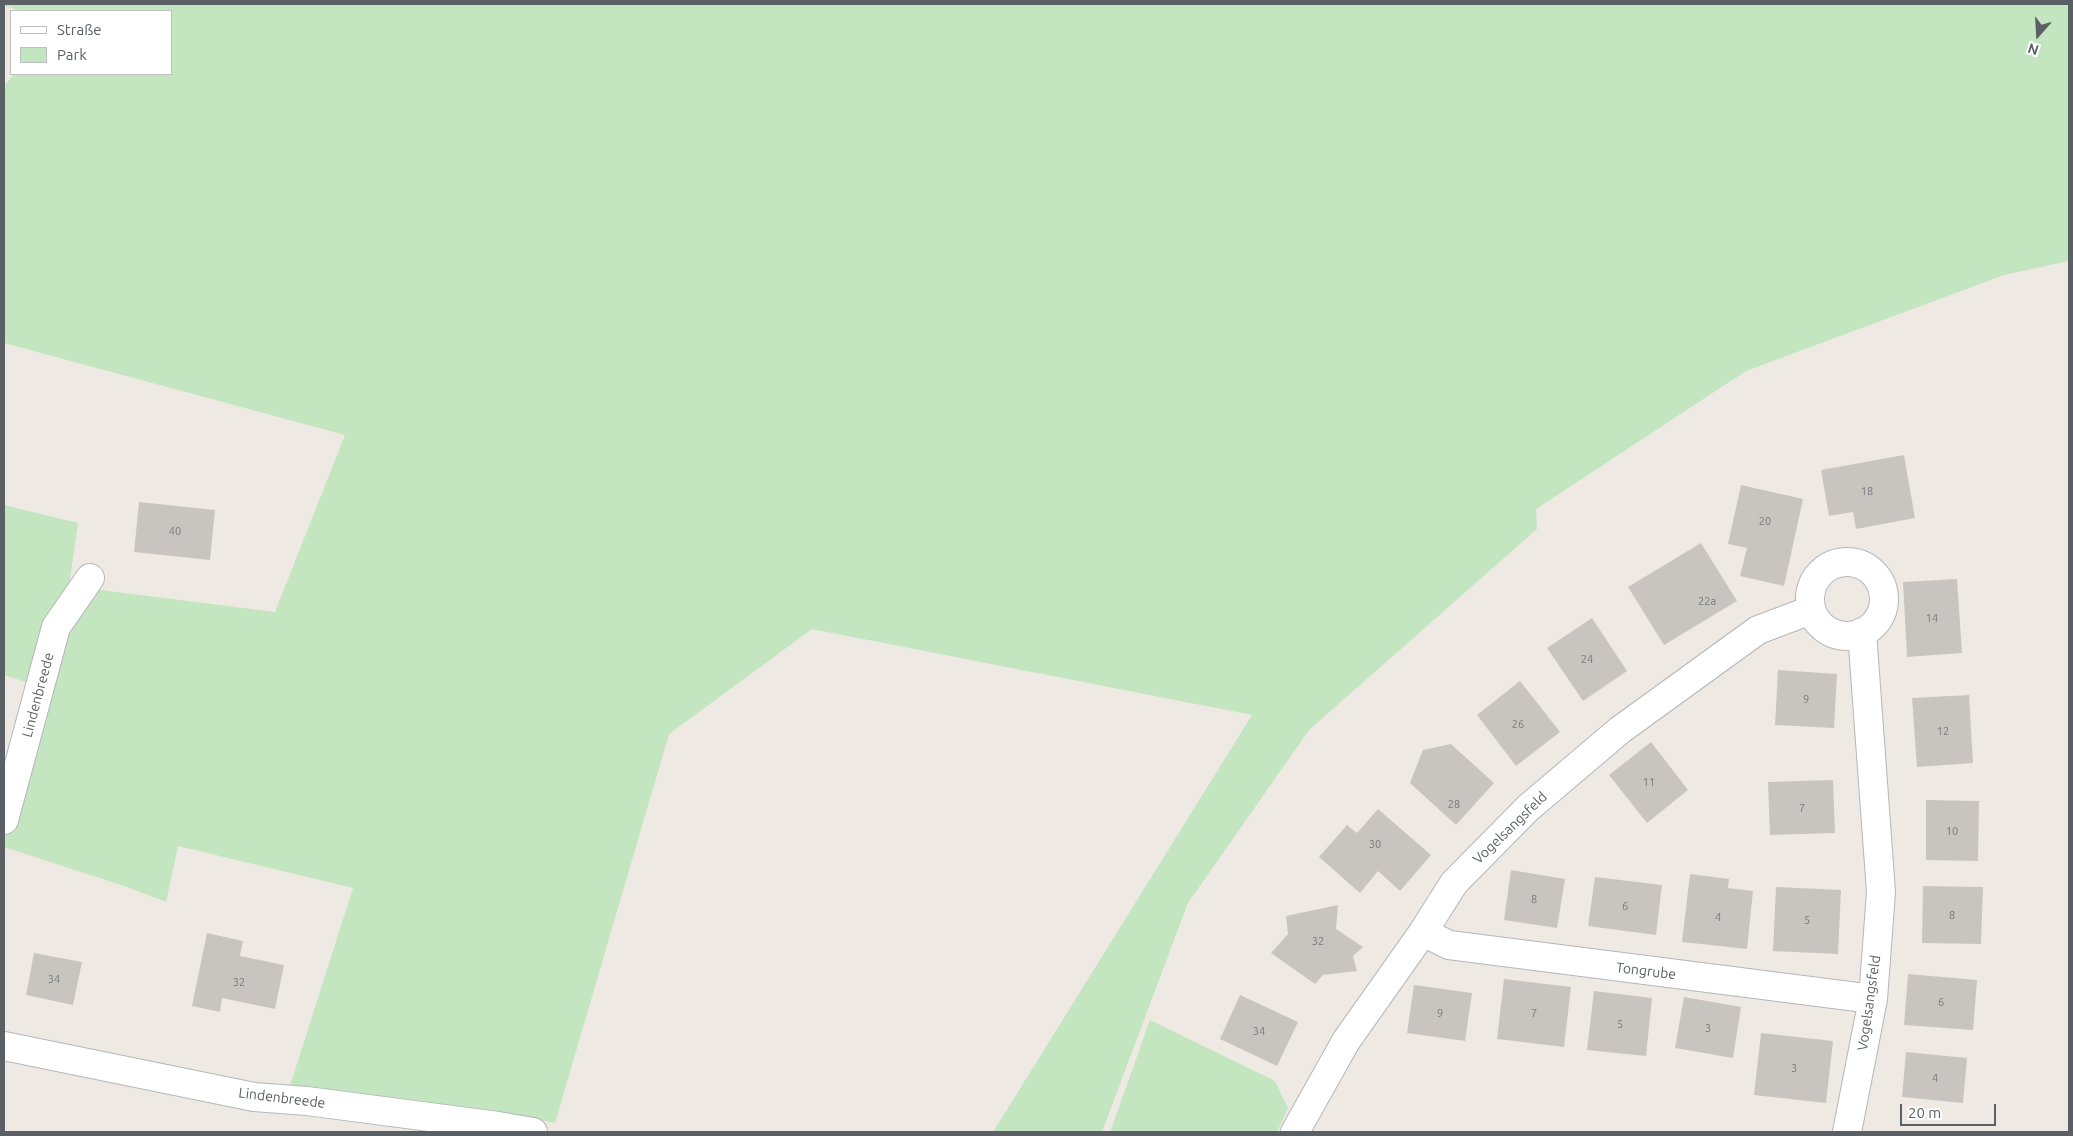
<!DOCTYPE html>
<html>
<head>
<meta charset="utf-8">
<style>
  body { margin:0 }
  #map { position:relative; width:2073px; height:1136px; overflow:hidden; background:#eeeae3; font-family:Ubuntu,sans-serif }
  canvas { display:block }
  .frame { position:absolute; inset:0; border:5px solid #5b6064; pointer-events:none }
  .legend { position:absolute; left:10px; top:10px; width:162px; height:65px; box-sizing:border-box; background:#fff; border:1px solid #bdbfc1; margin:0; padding:6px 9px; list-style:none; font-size:15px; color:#5b6064 }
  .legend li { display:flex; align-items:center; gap:10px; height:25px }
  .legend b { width:25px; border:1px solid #bdbfc1 }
  .north { position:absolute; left:2013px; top:10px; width:50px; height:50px; -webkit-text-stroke:4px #fff; paint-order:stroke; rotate:199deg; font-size:14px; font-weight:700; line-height:20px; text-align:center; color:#5b6064 }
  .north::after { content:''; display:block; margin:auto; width:18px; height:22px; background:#5b6064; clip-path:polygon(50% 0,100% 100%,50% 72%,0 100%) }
  .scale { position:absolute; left:1900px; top:1104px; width:96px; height:22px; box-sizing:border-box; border:2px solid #5b6064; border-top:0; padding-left:6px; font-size:15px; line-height:18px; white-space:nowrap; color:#5b6064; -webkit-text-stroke:4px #fff; paint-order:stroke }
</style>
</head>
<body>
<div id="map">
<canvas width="2073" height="1136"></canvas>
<div class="frame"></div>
<ul class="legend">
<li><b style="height:6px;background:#fff"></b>Straße</li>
<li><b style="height:14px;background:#c3e5c0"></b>Park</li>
</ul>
<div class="north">N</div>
<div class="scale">20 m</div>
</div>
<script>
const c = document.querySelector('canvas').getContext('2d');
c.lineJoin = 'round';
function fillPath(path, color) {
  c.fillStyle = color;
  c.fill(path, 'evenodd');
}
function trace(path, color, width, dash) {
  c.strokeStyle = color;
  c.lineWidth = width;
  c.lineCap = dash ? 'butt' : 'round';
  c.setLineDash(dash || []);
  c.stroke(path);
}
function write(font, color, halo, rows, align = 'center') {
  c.font = font + ' Ubuntu,sans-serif';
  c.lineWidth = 4;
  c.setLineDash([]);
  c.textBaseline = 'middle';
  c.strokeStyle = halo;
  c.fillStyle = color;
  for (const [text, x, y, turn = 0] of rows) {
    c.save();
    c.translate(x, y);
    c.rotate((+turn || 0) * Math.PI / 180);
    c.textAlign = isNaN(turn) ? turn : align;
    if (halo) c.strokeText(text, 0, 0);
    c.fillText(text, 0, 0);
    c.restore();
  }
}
fillPath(new Path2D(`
  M 4,4 L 2069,4 L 2069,261 L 2004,275 L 1746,371 L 1536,509 L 1537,529 L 1309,730 L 1188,903 L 1102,1132 L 993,1132 L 1252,715 L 812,629 L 669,734 L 555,1123 L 491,1110 L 289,1089 L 353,888 L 178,846 L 166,902 L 124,886 L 4,847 L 4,816 L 29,683 L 4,675 L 4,505 L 78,523 L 69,586 L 275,612 L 345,435 L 4,343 L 4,86 L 14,74 L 171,74 L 171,11 L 23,11 L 4,6 Z
  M 1150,1020 L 1275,1081 L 1288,1108 L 1277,1132 L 1110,1132 Z`), '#c3e5c0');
fillPath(new Path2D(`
  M 1904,455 L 1915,518 L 1856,529 L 1853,512 L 1829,516 L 1821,470 Z
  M 1741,485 L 1803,499 L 1784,586 L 1740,576 L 1747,548 L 1728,544 Z
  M 139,502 L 215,510 L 210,560 L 134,552 Z
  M 1701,543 L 1737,601 L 1664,645 L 1628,587 Z
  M 1957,579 L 1962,653 L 1907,657 L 1903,582 Z
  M 1592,618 L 1627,671 L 1583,701 L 1547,648 Z
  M 1778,670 L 1837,674 L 1834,728 L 1775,725 Z
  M 1520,681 L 1560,732 L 1516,766 L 1477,715 Z
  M 1969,695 L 1973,763 L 1917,767 L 1912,698 Z
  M 1651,742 L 1688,790 L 1647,823 L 1609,775 Z
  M 1451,744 L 1494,783 L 1456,825 L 1410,783 L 1423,750 Z
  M 1833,780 L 1835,833 L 1770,835 L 1768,782 Z
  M 1926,800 L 1979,801 L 1978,861 L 1926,860 Z
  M 1378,809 L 1431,855 L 1400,891 L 1378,871 L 1360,893 L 1319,857 L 1347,825 L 1357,833 Z
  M 1511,870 L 1565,879 L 1557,928 L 1504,920 Z
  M 1690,874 L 1729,879 L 1728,888 L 1753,891 L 1747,949 L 1682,942 Z
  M 1595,877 L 1662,885 L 1656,935 L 1588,926 Z
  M 1923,886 L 1983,887 L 1981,944 L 1922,943 Z
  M 1776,887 L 1841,890 L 1838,954 L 1773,951 Z
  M 1338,905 L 1336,929 L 1363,947 L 1353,956 L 1357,971 L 1323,975 L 1315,984 L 1271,953 L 1288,934 L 1286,916 Z
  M 207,933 L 243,941 L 240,956 L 284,965 L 275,1009 L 222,998 L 220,1012 L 192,1006 Z
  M 34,953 L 82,962 L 73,1005 L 26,995 Z
  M 1908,974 L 1977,980 L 1973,1030 L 1904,1025 Z
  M 1504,979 L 1571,987 L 1564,1047 L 1497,1039 Z
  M 1414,985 L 1472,993 L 1465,1041 L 1407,1033 Z
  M 1594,991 L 1652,998 L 1646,1056 L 1587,1050 Z
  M 1240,995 L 1298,1022 L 1277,1066 L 1220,1039 Z
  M 1684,997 L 1741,1007 L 1733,1058 L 1675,1048 Z
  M 1761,1033 L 1833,1041 L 1826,1103 L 1754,1095 Z
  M 1906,1052 L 1967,1058 L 1963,1103 L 1902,1097 Z`), '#c8c5c0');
const minor = new Path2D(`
  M1810 599a37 37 0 1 1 74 0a37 37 0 1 1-74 0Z
  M 4,820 L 56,627 L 90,578
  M 1423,932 L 1449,945 L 1873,999
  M 4,1046 L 254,1097 L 307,1101 L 498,1126 L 533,1132
  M 1295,1132 L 1346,1041 L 1423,932 L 1454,883 L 1528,808 L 1620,730 L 1758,630 L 1811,610
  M 1847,1132 L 1873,999 L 1881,892 L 1862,632`);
trace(minor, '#b4b6ba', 30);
trace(minor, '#fff', 28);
write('11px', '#76797b', null, [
  ["18",1867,491],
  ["20",1765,521],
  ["40",175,531],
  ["22a",1707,601],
  ["14",1932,618],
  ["24",1587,659],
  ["9",1806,699],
  ["26",1518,724],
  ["12",1943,731],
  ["11",1649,782],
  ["28",1454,804],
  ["7",1802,808],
  ["10",1952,831],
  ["30",1375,844],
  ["8",1534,899],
  ["6",1625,906],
  ["8",1952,915],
  ["4",1718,917],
  ["5",1807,920],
  ["32",1318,941],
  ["34",54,979],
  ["32",239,982],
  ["6",1941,1002],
  ["9",1440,1013],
  ["7",1534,1013],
  ["5",1620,1024],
  ["3",1708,1028],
  ["34",1259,1031],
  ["3",1794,1068],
  ["4",1935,1078]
]);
write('14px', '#5b6064', '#fff', [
  ["Lindenbreede",38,695,-75],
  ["Vogelsangsfeld",1510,828,-44],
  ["Tongrube",1646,971,7],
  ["Vogelsangsfeld",1869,1003,-82],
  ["Lindenbreede",282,1098,7]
]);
</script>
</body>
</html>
